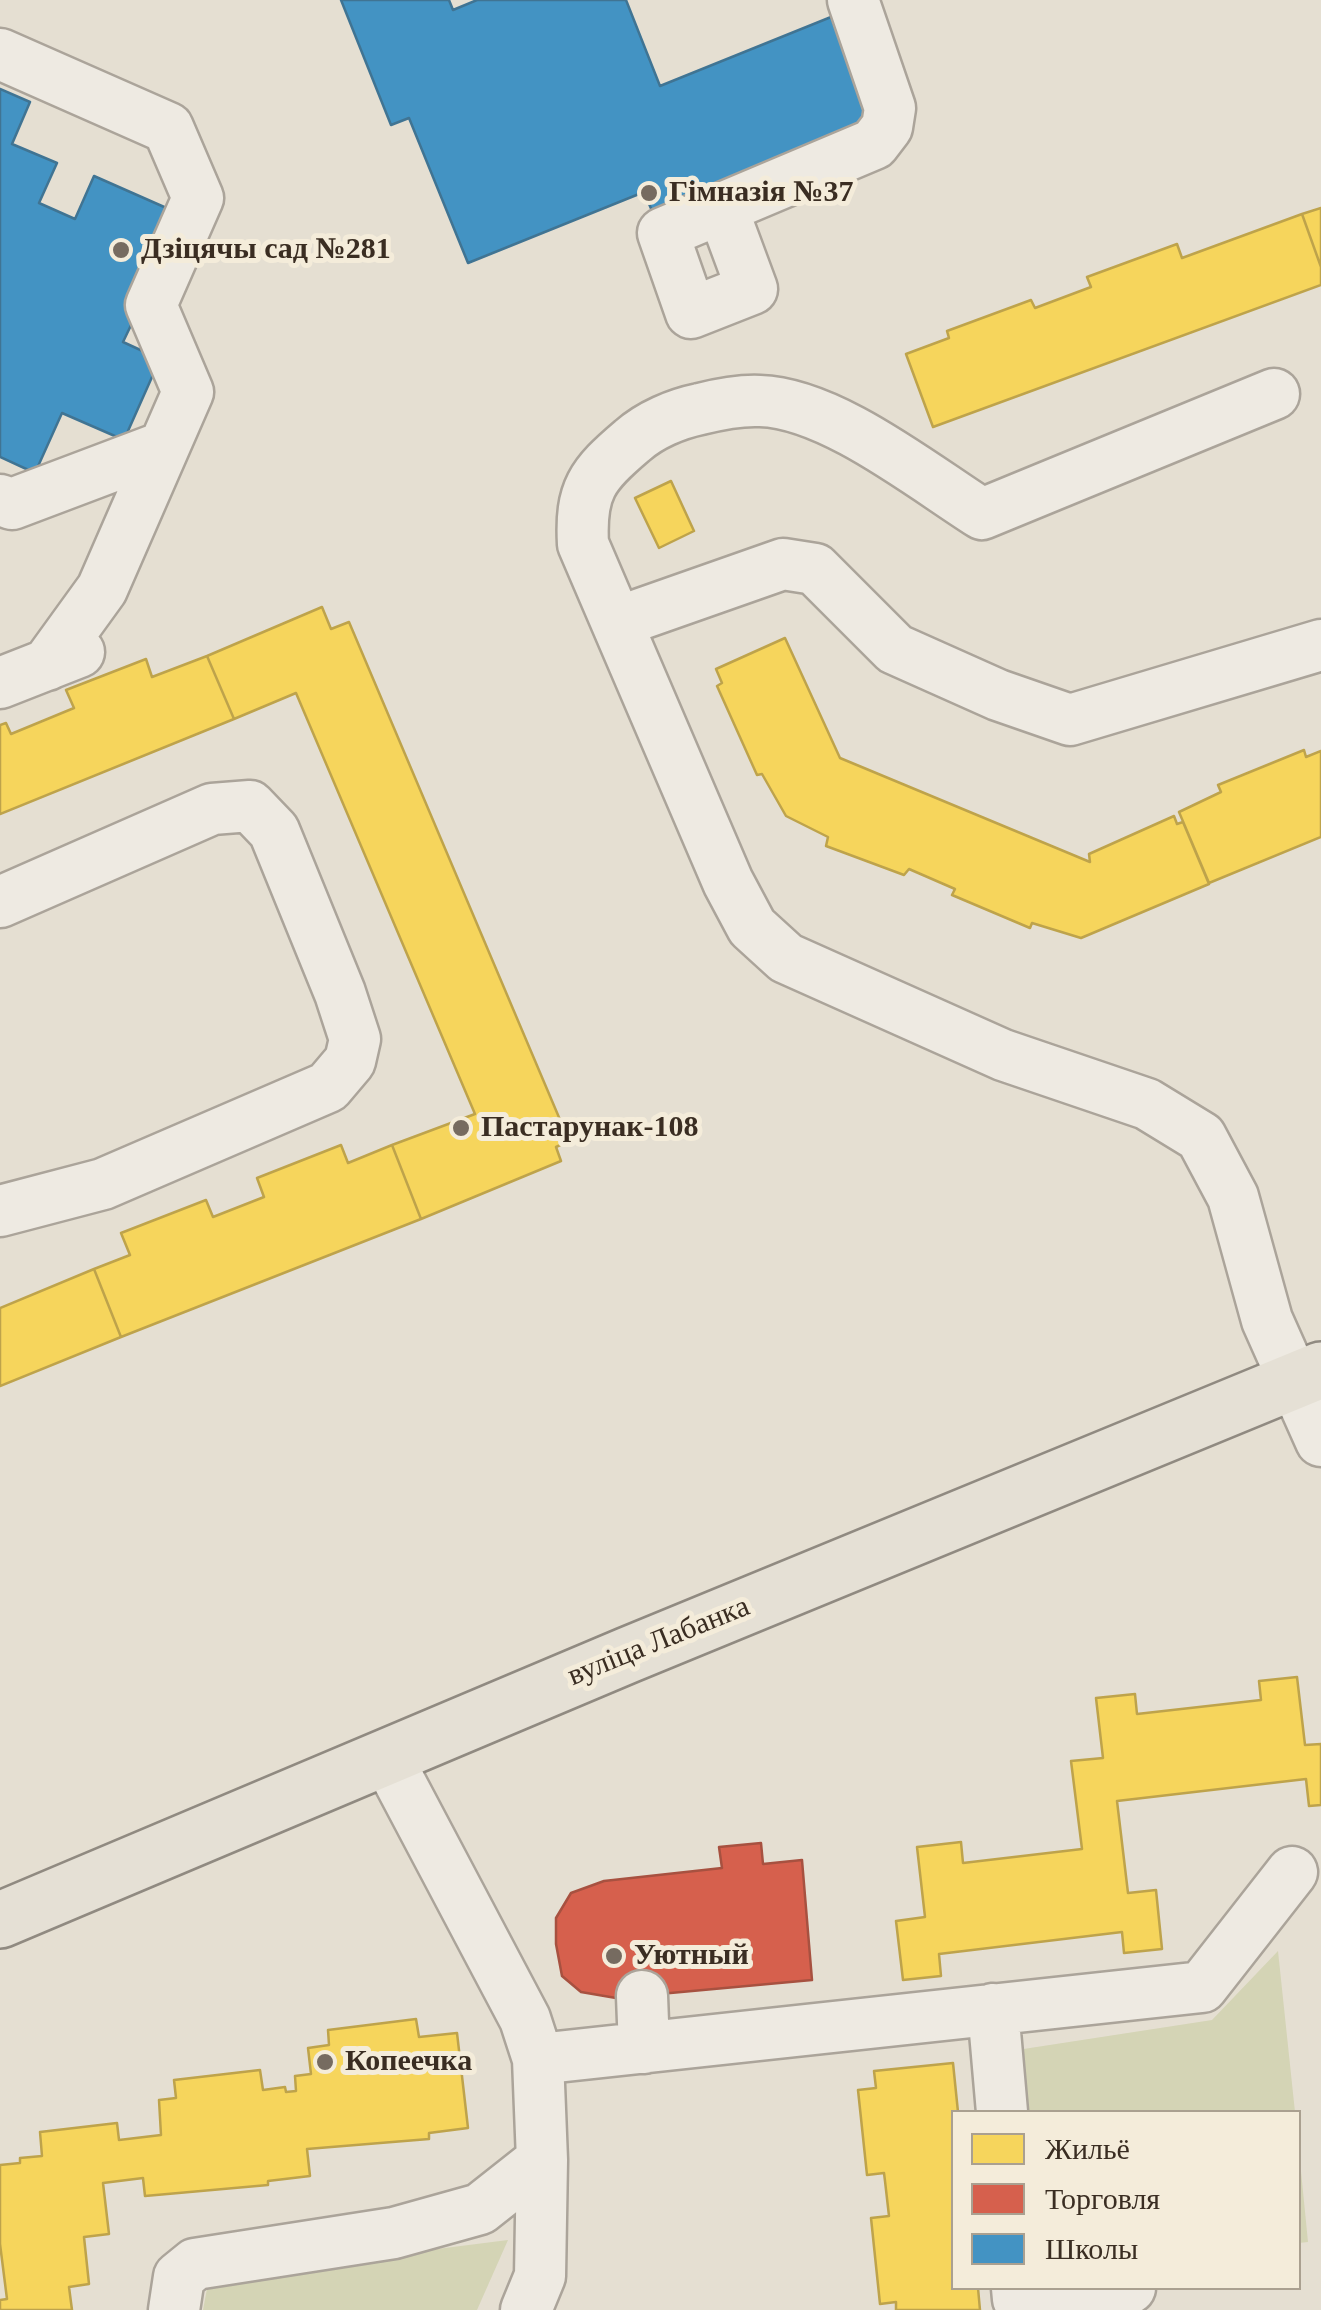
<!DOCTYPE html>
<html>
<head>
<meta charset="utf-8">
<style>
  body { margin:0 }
  #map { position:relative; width:1321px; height:2310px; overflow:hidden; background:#e5dfd2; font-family:"Times New Roman",serif }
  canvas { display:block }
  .legend { position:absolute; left:951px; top:2110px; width:350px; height:180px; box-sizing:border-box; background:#f4ecda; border:2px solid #aaa090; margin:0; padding:12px 18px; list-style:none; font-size:30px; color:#3a2d22 }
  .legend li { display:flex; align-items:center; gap:20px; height:50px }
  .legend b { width:50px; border:2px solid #aaa090 }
</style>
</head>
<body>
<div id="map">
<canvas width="1321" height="2310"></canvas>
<ul class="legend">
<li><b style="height:28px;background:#f6d55c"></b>Жильё</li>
<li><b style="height:28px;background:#d6604d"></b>Торговля</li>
<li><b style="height:28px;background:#4393c3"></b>Школы</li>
</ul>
</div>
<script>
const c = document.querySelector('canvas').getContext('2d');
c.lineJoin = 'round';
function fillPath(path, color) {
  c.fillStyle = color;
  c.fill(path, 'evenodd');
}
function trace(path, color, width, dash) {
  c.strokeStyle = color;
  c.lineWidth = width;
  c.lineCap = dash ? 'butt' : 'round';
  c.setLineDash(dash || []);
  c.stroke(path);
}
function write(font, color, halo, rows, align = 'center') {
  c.font = font + ' "Times New Roman",serif';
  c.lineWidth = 10;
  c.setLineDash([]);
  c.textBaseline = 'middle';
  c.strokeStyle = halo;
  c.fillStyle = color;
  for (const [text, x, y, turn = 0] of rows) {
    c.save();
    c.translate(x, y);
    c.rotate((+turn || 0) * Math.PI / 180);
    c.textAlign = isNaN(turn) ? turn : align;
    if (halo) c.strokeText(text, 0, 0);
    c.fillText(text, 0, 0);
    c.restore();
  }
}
fillPath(new Path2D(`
  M 1278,1951 L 1295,2112 L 1022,2112 L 1017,2050 L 1212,2020 Z
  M 1299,2151 L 1308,2242 L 1299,2243 L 1298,2243 Z
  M 508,2240 L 477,2310 L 203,2310 L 209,2278 Z`), '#d4d4b5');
const homes = new Path2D(`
  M 1321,208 L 1321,267 L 1302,214 Z
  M 1302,214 L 1321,267 L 1321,285 L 933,427 L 906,354 L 949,338 L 947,331 L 1031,300 L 1035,308 L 1091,287 L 1087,277 L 1177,244 L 1182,258 Z
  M 671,481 L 694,531 L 659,548 L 635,498 Z
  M 322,607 L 331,629 L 349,622 L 569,1141 L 556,1147 L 561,1161 L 421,1219 L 392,1145 L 475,1114 L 296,693 L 234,719 L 207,656 Z
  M 785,638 L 840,758 L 1090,862 L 1089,854 L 1174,816 L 1177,824 L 1183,822 L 1209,884 L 1081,938 L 1032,923 L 1030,928 L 952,895 L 955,889 L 909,869 L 904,875 L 826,846 L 828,837 L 786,816 L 762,774 L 757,775 L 717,686 L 722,683 L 716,669 Z
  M 207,656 L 234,719 L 0,814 L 0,725 L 6,723 L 11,734 L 74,708 L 66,690 L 146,659 L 152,677 Z
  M 1304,750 L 1306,757 L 1321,751 L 1321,837 L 1209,883 L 1179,812 L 1221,792 L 1218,785 Z
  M 341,1145 L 348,1163 L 392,1145 L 421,1219 L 121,1337 L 94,1269 L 130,1255 L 121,1233 L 206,1200 L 213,1217 L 264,1197 L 257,1178 Z
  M 94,1269 L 121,1337 L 0,1386 L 0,1308 Z
  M 1297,1677 L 1305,1745 L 1321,1744 L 1321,1805 L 1309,1806 L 1306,1779 L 1117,1801 L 1128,1893 L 1156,1890 L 1162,1949 L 1124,1953 L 1122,1932 L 939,1954 L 941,1976 L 903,1980 L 896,1921 L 925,1917 L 917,1847 L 961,1842 L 963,1863 L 1082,1849 L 1071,1761 L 1103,1758 L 1096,1698 L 1135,1694 L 1137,1714 L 1261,1700 L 1259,1681 Z
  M 416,2019 L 419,2037 L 457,2033 L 468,2128 L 429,2133 L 429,2139 L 307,2149 L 310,2176 L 268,2181 L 268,2185 L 145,2196 L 143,2178 L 103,2183 L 109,2234 L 84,2237 L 89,2284 L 69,2287 L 72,2310 L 0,2310 L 0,2300 L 7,2299 L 0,2244 L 0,2165 L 20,2163 L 20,2158 L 42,2156 L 40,2132 L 117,2123 L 119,2140 L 161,2135 L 159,2100 L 176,2098 L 174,2080 L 260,2070 L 263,2090 L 285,2087 L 286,2092 L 296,2091 L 295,2076 L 311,2074 L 308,2048 L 329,2045 L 328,2030 Z
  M 953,2063 L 958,2112 L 954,2112 L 954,2288 L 978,2288 L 980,2310 L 896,2310 L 896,2302 L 880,2304 L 871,2218 L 889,2216 L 885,2181 L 884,2173 L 867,2175 L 858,2090 L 876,2088 L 874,2071 Z`);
fillPath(homes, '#f6d55c');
trace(homes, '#bea34b', 2.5);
const shops = new Path2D(`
  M 761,1843 L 763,1864 L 802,1860 L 812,1980 L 616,1998 L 581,1992 L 562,1976 L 556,1944 L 556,1918 L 571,1893 L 604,1881 L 722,1868 L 719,1847 Z`);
fillPath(shops, '#d6604d');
trace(shops, '#a75140', 2.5);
const schools = new Path2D(`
  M 341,0 L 449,0 L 453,10 L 477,0 L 626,0 L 660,86 L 831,17 L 876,128 L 655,218 L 644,192 L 468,263 L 409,118 L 391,125 Z
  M 0,89 L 30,102 L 12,144 L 57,163 L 39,203 L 75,219 L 94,176 L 171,210 L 143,300 L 123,342 L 160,359 L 124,440 L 62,413 L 35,473 L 0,457 Z`);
fillPath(schools, '#4393c3');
trace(schools, '#407493', 2.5);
const minor = new Path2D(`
  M 0,54 L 168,128 L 198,198 L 151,305 L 188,392 L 102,589 L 47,665
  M 722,208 L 752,289 L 691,313 L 663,233 L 874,144 L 887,127 L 890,108 L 853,0
  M 1274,394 L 982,514 C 922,476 831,403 760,401 C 739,400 720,404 700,409 C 676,414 650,425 632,441 C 592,475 580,490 583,544 L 728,882 L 752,927 L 786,958 L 1003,1055 L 1147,1104 L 1201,1137 L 1233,1197 L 1267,1320 L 1321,1441
  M 0,500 L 12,504 L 163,447
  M 618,622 L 783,564 L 815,569 L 895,649 L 998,695 L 1070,720 L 1321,645
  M 0,683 L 79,652
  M 0,902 L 212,809 L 250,806 L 274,831 L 340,993 L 355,1039 L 350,1061 L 328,1087 L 103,1184 L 0,1211
  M 642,1996 L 644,2048
  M 993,2009 L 1002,2112
  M 538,2059 L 1202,1987 L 1292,1872
  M 1017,2288 L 1018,2299 L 1130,2288
  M 174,2310 L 179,2277 L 195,2264 L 394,2233 L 480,2209 L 542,2160 L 538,2059 L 525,2019 L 386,1756
  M 526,2310 L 540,2276 L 542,2160`);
const major = new Path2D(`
  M 0,1920 L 628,1655 L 1321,1370`);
trace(minor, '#aba49a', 55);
trace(major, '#908a81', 60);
trace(minor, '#eeeae2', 50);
trace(major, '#e5e0d5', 55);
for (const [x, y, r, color] of [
  [649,193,10,"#766b60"],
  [121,250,10,"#766b60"],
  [461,1128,10,"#766b60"],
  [614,1956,10,"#766b60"],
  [325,2062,10,"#766b60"]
]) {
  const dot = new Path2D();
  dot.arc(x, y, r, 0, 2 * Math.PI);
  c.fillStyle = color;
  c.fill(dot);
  trace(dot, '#f4ecda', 4);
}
write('bold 30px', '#3a2d22', '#f4ecda', [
  ["Гімназія №37",669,193],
  ["Дзіцячы сад №281",141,250],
  ["Пастарунак-108",481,1128],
  ["Уютный",634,1956],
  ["Копеечка",345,2062]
], 'left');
write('30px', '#3a2d22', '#f4ecda', [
  ["вуліца Лабанка",659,1642,-22]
]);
</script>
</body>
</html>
